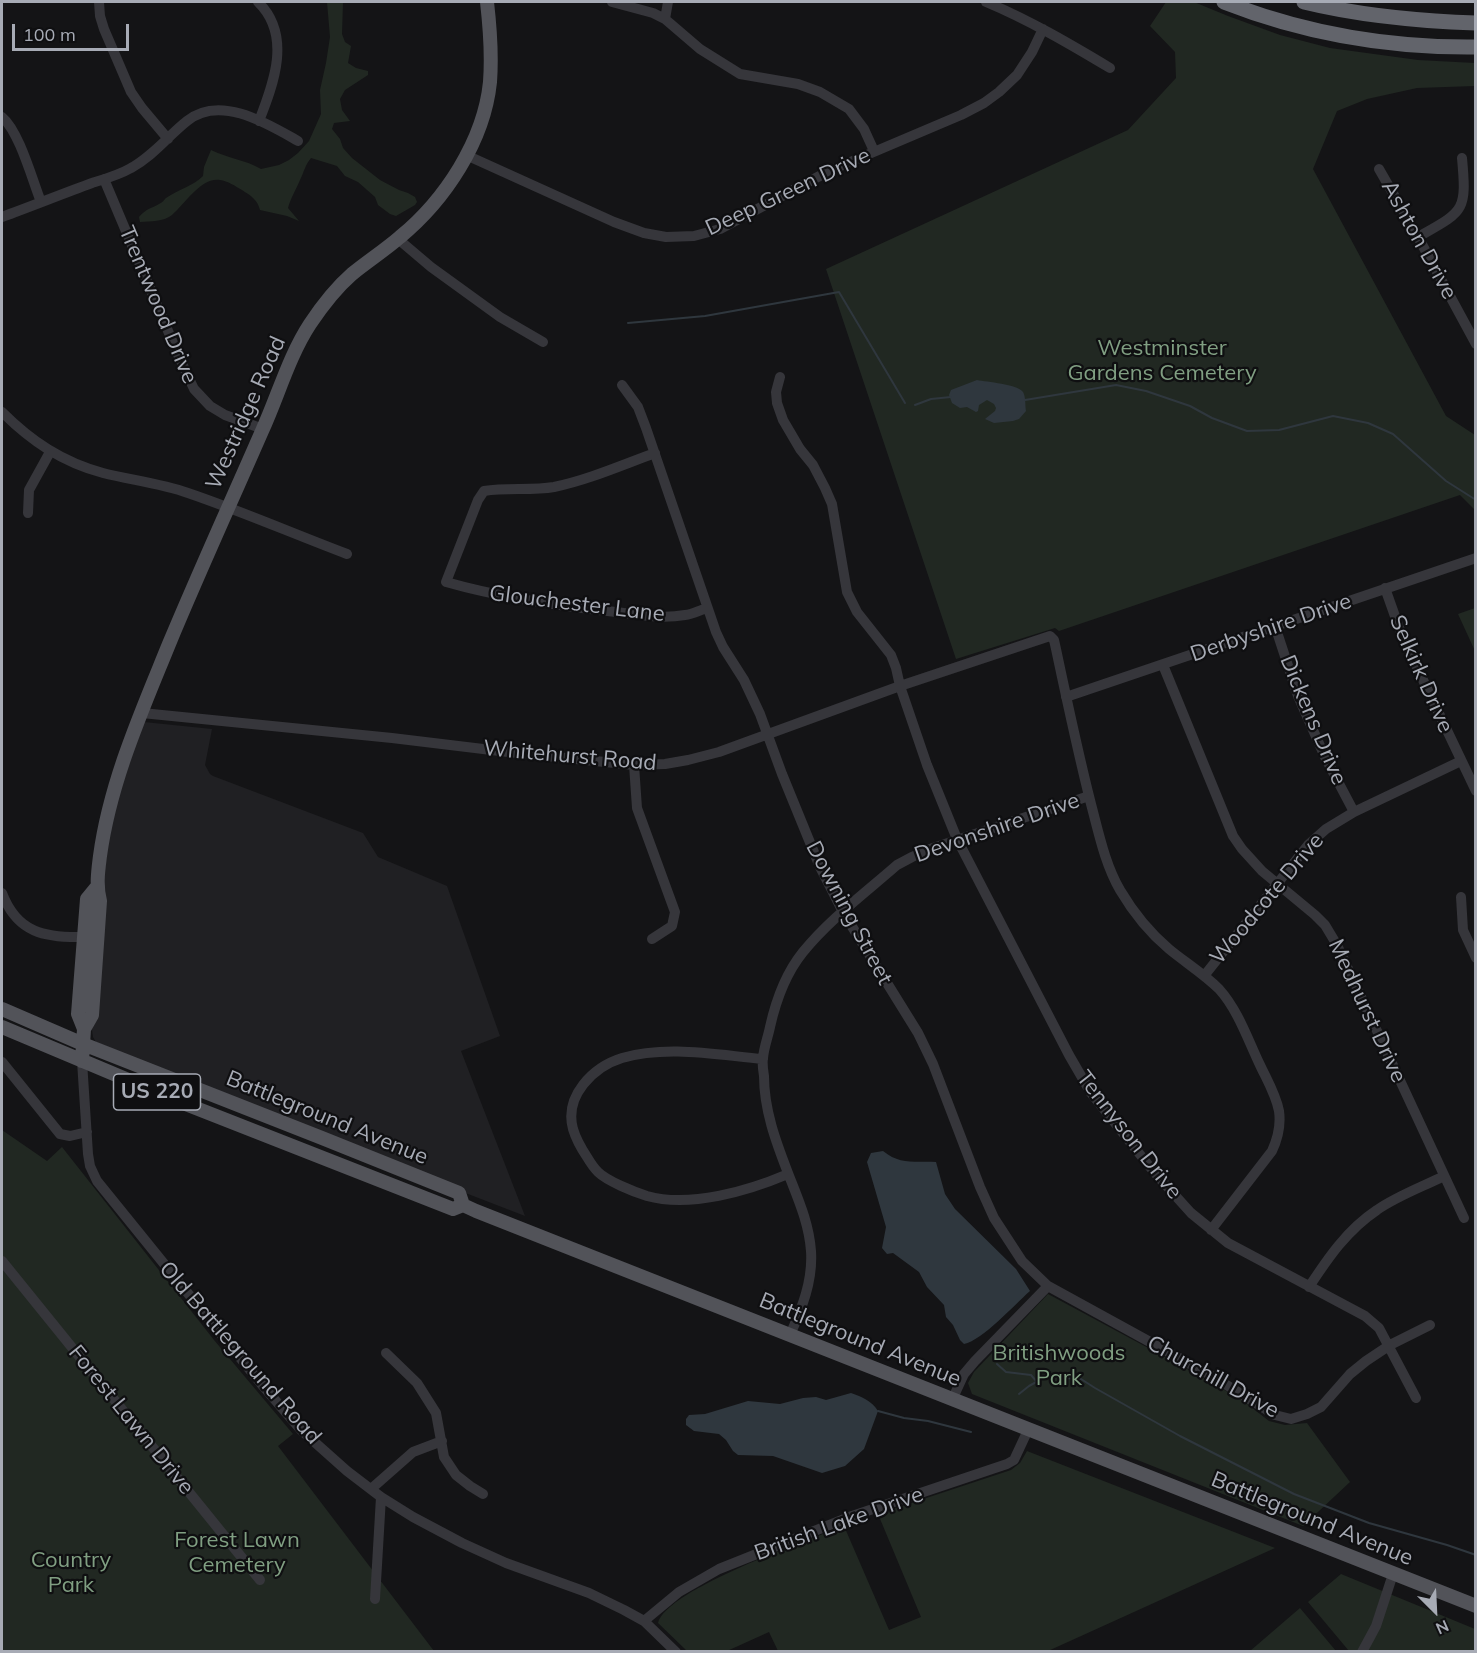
<!DOCTYPE html>
<html>
<head>
<meta charset="utf-8">
<style>
  body { margin:0 }
  #map { position:relative; width:1477px; height:1653px; overflow:hidden; background:#141416; font-family:Mulish,sans-serif }
  canvas { display:block }
  .frame { position:absolute; inset:0; border:3px solid #a7abb5; pointer-events:none }
  .north { position:absolute; left:1405px; top:1581px; width:60px; height:60px; -webkit-text-stroke:4px #0f0f11; paint-order:stroke; rotate:156deg; font-size:16px; font-weight:700; line-height:24px; text-align:center; color:#a7abb5 }
  .north::after { content:''; display:block; margin:auto; width:21px; height:27px; background:#a7abb5; clip-path:polygon(50% 0,100% 100%,50% 72%,0 100%) }
  .scale { position:absolute; left:12px; top:24px; width:117px; height:27px; box-sizing:border-box; border:3px solid #a7abb5; border-top:0; padding-left:8px; font-size:18px; line-height:21px; white-space:nowrap; color:#a7abb5; -webkit-text-stroke:4px #0f0f11; paint-order:stroke }
</style>
</head>
<body>
<div id="map">
<canvas width="1477" height="1653"></canvas>
<div class="frame"></div>
<div class="north">N</div>
<div class="scale">100 m</div>
</div>
<script>
const c = document.querySelector('canvas').getContext('2d');
c.lineJoin = 'round';
function fillPath(path, color) {
  c.fillStyle = color;
  c.fill(path, 'evenodd');
}
function trace(path, color, width, dash) {
  c.strokeStyle = color;
  c.lineWidth = width;
  c.lineCap = dash ? 'butt' : 'round';
  c.setLineDash(dash || []);
  c.stroke(path);
}
function write(font, color, halo, rows, align = 'center') {
  c.font = font + ' Mulish,sans-serif';
  c.lineWidth = 4.5;
  c.setLineDash([]);
  c.textBaseline = 'middle';
  c.strokeStyle = halo;
  c.fillStyle = color;
  for (const [text, x, y, turn = 0] of rows) {
    c.save();
    c.translate(x, y);
    c.rotate((+turn || 0) * Math.PI / 180);
    c.textAlign = isNaN(turn) ? turn : align;
    if (halo) c.strokeText(text, 0, 0);
    c.fillText(text, 0, 0);
    c.restore();
  }
}
fillPath(new Path2D(`
  M 144,722 L 212,729 L 205,765 L 210,774 L 213,776 L 363,833 L 378,857 L 447,886 L 500,1036 L 461,1051 L 525,1216 L 357,1151 L 96,1042 L 93,1037 L 92,1030 L 101,909 L 107,847 L 121,783 Z`), '#202023');
fillPath(new Path2D(`
  M 327,2 L 343,2 L 342,34 L 345,42 L 351,46 L 348,63 L 356,68 L 368,71 L 368,75 L 345,90 L 340,99 L 342,110 L 350,121 L 334,123 L 332,129 L 340,139 L 343,148 L 352,158 L 380,180 L 399,190 L 408,193 L 415,197 L 417,202 L 415,205 L 396,216 L 390,214 L 378,205 L 375,197 L 358,182 L 345,176 L 337,166 L 311,158 C 305,165 304,172 300,180 C 296,190 291,197 288,208 L 299,221 L 287,216 L 260,210 C 257,199 251,196 242,190 C 235,186 228,181 220,180 C 201,177 185,204 172,215 C 163,222 151,221 140,222 L 139,217 C 147,208 150,209 159,204 C 163,202 163,201 166,198 C 179,189 193,186 203,176 L 204,167 L 211,150 C 227,158 246,160 261,169 L 279,165 L 289,160 L 298,153 L 309,141 L 321,114 L 320,90 L 326,63 L 330,37 Z
  M 1166,2 L 1194,2 L 1228,16 L 1280,35 L 1330,48 L 1418,60 L 1475,63 L 1475,86 L 1417,88 L 1367,99 L 1337,111 L 1313,169 L 1446,416 L 1475,435 L 1475,510 L 1460,495 L 1059,631 L 1055,628 L 956,659 L 826,269 L 1128,130 L 1176,78 L 1175,52 L 1150,26 Z
  M 1475,608 L 1476,608 L 1475,651 L 1458,614 Z
  M 2,1130 L 47,1161 L 62,1147 L 214,1340 L 293,1434 L 278,1446 L 434,1651 L 2,1651 Z
  M 1048,1294 L 1189,1370 L 1242,1400 L 1269,1421 L 1285,1425 L 1307,1423 L 1350,1482 L 1303,1526 L 972,1394 L 968,1383 L 974,1372 Z
  M 1027,1451 L 1275,1548 L 1048,1651 L 778,1651 L 769,1632 L 727,1651 L 687,1651 L 658,1623 C 667,1589 809,1540 844,1526 L 889,1630 L 921,1617 L 878,1514 L 1011,1470 L 1020,1463 Z
  M 1341,1574 L 1475,1629 L 1475,1651 L 1349,1651 L 1308,1602 Z
  M 1300,1608 L 1336,1651 L 1250,1651 Z`), '#212822');
fillPath(new Path2D(`
  M 977,380 C 987,382 1017,384 1023,392 C 1026,397 1025,406 1026,411 L 1019,419 L 1013,421 L 994,423 L 985,419 L 995,411 L 996,408 L 994,404 L 987,400 L 979,405 L 978,411 L 976,412 L 967,407 L 960,408 L 952,403 L 949,395 L 951,390 Z
  M 883,1151 C 900,1165 914,1161 936,1162 L 945,1194 L 955,1209 L 1016,1269 L 1030,1291 C 1014,1305 983,1340 964,1344 L 960,1340 L 953,1325 L 946,1317 L 944,1305 L 927,1287 L 919,1272 L 893,1253 L 887,1254 L 882,1248 L 886,1227 L 867,1162 L 871,1153 Z
  M 851,1393 C 862,1397 872,1401 878,1411 L 864,1449 L 845,1466 L 822,1473 L 773,1456 L 738,1455 L 733,1451 L 726,1440 L 719,1434 L 694,1431 L 686,1425 L 686,1419 L 689,1415 L 705,1414 L 748,1401 L 780,1404 L 803,1398 L 816,1397 L 826,1400 Z`), '#2f373e');
trace(new Path2D(`
  M 628,323 L 705,316 L 839,292 L 905,403
  M 1025,400 L 1116,385 L 1146,391 L 1190,406 L 1212,418 L 1247,431 L 1279,430 L 1333,416 L 1368,423 L 1393,434 L 1446,481 L 1476,500
  M 915,405 L 931,399 L 951,397
  M 997,1364 L 1006,1372 L 1031,1375 L 1037,1382
  M 1019,1394 L 1029,1386 L 1049,1375 L 1066,1378 L 1081,1379 L 1095,1388 L 1180,1436 L 1294,1494 L 1369,1523 L 1447,1545 L 1476,1555
  M 878,1411 L 904,1418 L 928,1421 L 971,1432`), '#2f373e', 2);
trace(new Path2D(`
  M 99,2 L 100,16 L 104,29 L 131,92 L 142,108 L 168,139
  M 258,2 C 292,35 274,83 259,121
  M 612,2 L 653,13 L 665,19 L 700,49 L 740,74 L 798,84 L 820,92 L 849,109 L 864,129 L 874,151
  M 986,2 C 1029,20 1070,44 1110,68
  M 665,19 L 668,2
  M 2,117 C 19,131 32,179 41,202
  M 466,155 L 614,222 L 644,233 L 666,237 L 694,236 L 720,229 L 829,171 L 961,115 L 984,103 L 999,92 L 1017,75 L 1032,52 L 1043,29
  M 1379,169 L 1418,237 L 1476,344
  M 104,179 L 179,357 L 194,389 L 210,406 L 225,415 L 263,429
  M 2,217 C 32,206 62,194 92,183 C 105,179 119,175 131,168 C 153,156 168,136 187,121 C 220,94 268,124 298,141
  M 1418,237 C 1464,211 1467,212 1462,158
  M 398,239 L 431,267 L 500,317 L 543,342
  M 780,377 L 776,392 L 777,403 L 783,420 L 800,449 L 813,465 L 825,488 L 832,504 L 847,592 L 857,612 L 891,655 L 896,668 L 900,686 L 927,765 L 957,839 L 1069,1055 L 1091,1093 L 1154,1172 L 1191,1213 L 1228,1243 L 1365,1316 L 1379,1328 L 1416,1398
  M 622,385 L 638,407 L 646,428 L 716,632 L 723,647 L 744,680 L 760,714 L 782,774 L 820,867 L 843,912 L 918,1033 L 933,1064 L 980,1187 L 994,1218 L 1022,1261 L 1048,1286 L 1212,1376 L 1275,1415 L 1291,1419 L 1307,1414 L 1321,1407 L 1350,1374 L 1366,1361 L 1390,1345 L 1430,1325
  M 2,412 C 31,441 62,462 103,473 C 130,480 160,483 188,493 C 241,511 294,534 347,554
  M 655,453 C 622,465 588,480 554,487 C 531,491 507,487 484,491 L 478,500 L 446,582 C 502,598 558,606 616,612 C 638,615 662,619 685,615 C 693,614 700,610 707,608
  M 28,513 L 29,490 L 50,452
  M 1385,588 L 1402,636 L 1476,791
  M 1275,626 L 1298,696 L 1325,757 L 1354,812
  M 1163,665 L 1233,836 L 1242,849 L 1262,871 L 1315,915 L 1325,925 L 1337,945 L 1464,1218
  M 1066,697 L 1476,558
  M 142,713 L 392,738 L 508,752 L 634,765 L 665,764 L 688,760 L 719,752 L 900,686 L 1050,636 L 1054,640 L 1056,649 C 1067,701 1078,753 1091,804 C 1099,834 1105,864 1120,890 C 1133,912 1150,933 1169,949 C 1186,963 1204,974 1219,989 C 1238,1010 1248,1040 1260,1065 C 1267,1080 1276,1095 1279,1111 C 1281,1125 1278,1138 1272,1151 L 1211,1230
  M 634,765 L 637,808 L 675,912 L 672,926 L 652,939
  M 2,893 C 17,933 45,938 84,937
  M 1461,897 L 1463,930 L 1476,958
  M 1204,976 L 1308,845 L 1326,829 L 1354,812 L 1461,761
  M 763,1059 C 717,1055 667,1045 622,1058 C 593,1067 564,1096 573,1129 C 576,1139 581,1148 587,1157 C 590,1162 594,1168 598,1172 C 607,1181 634,1192 647,1196 C 690,1208 748,1191 788,1174
  M 82,1061 L 88,1154 L 90,1166 L 97,1181 L 263,1386 L 301,1430 L 347,1471 L 381,1497 L 413,1517 L 462,1543 L 506,1563 L 589,1593 L 624,1610 L 644,1621 L 676,1652
  M 2,1062 L 60,1134 L 70,1136 L 87,1132
  M 2,1261 L 260,1580
  M 1309,1287 C 1328,1258 1347,1230 1377,1210 C 1397,1196 1422,1187 1444,1176
  M 790,1335 C 802,1308 813,1281 811,1251 C 809,1223 798,1199 788,1173 C 776,1142 764,1110 764,1076 C 763,1070 762,1064 763,1058 C 764,1047 768,1037 770,1027 C 776,1000 786,973 803,952 C 830,919 865,893 897,865 L 912,857 L 927,850 L 1089,796
  M 386,1353 L 417,1383 L 436,1413 L 444,1457 L 456,1475 L 470,1486 L 483,1494
  M 952,1400 L 964,1374 L 975,1361 L 1048,1286
  M 371,1489 L 413,1452 L 442,1441
  M 375,1599 L 381,1497
  M 644,1621 L 679,1592 L 719,1569 L 852,1516 L 1007,1464 L 1014,1460 L 1028,1430
  M 1362,1652 L 1376,1626 L 1393,1574`), '#36363b', 10);
trace(new Path2D(`
  M 2,1009 L 83,1044 L 322,1138 L 459,1193 L 463,1205 L 476,1211 L 1476,1606
  M 2,1027 L 183,1103 L 453,1209 L 463,1205
  M 84,1029 L 78,1014 L 87,899 L 96,888
  M 82,1061 L 84,1029 L 92,1015 L 100,901 C 96,885 98,872 100,856 C 110,782 141,713 169,644 C 199,572 231,502 262,431 C 278,396 289,356 310,324 C 322,306 336,288 352,274 C 368,261 385,250 400,237 C 445,200 484,141 490,82 C 492,55 490,28 487,2`), '#525359', 14);
trace(new Path2D(`
  M 1224,2 C 1303,33 1390,48 1476,47
  M 1304,2 C 1361,16 1416,21 1476,23`), '#62646b', 15);
for (const [x, y, w] of [
  [157,1092,87]
]) {
  const box = new Path2D();
  box.roundRect(x - w / 2, y - 18, w, 36, 4.5);
  c.fillStyle = '#0f0f11';
  c.fill(box);
  trace(box, '#a7abb5', 1.5);
}
write('bold 21px', '#a7abb5', null, [
  ["US 220",157,1092]
]);
write('22px', '#a7abb5', '#0f0f11', [
  ["Deep Green Drive",788,192,-25],
  ["Ashton Drive",1419,240,61],
  ["Trentwood Drive",158,305,67],
  ["Westridge Road",246,413,-66],
  ["Glouchester Lane",577,604,7],
  ["Derbyshire Drive",1271,628,-19],
  ["Selkirk Drive",1421,674,66],
  ["Dickens Drive",1313,720,67],
  ["Whitehurst Road",570,756,5],
  ["Devonshire Drive",997,828,-19],
  ["Woodcote Drive",1267,899,-50],
  ["Downing Street",849,913,62],
  ["Medhurst Drive",1367,1011,65],
  ["Battleground Avenue",327,1118,22],
  ["Tennyson Drive",1129,1135,52],
  ["Battleground Avenue",860,1340,22],
  ["Old Battleground Road",240,1353,49],
  ["Churchill Drive",1213,1377,29],
  ["Forest Lawn Drive",131,1420,51],
  ["Battleground Avenue",1312,1519,22],
  ["British Lake Drive",839,1524,-20]
]);
write('22px', '#809f82', '#0f0f11', [
  ["Westminster",1162,348],
  ["Gardens Cemetery",1162,373],
  ["Britishwoods",1059,1353],
  ["Park",1059,1378],
  ["Forest Lawn",237,1540],
  ["Cemetery",237,1565],
  ["Country",71,1560],
  ["Park",71,1585]
]);
</script>
</body>
</html>
